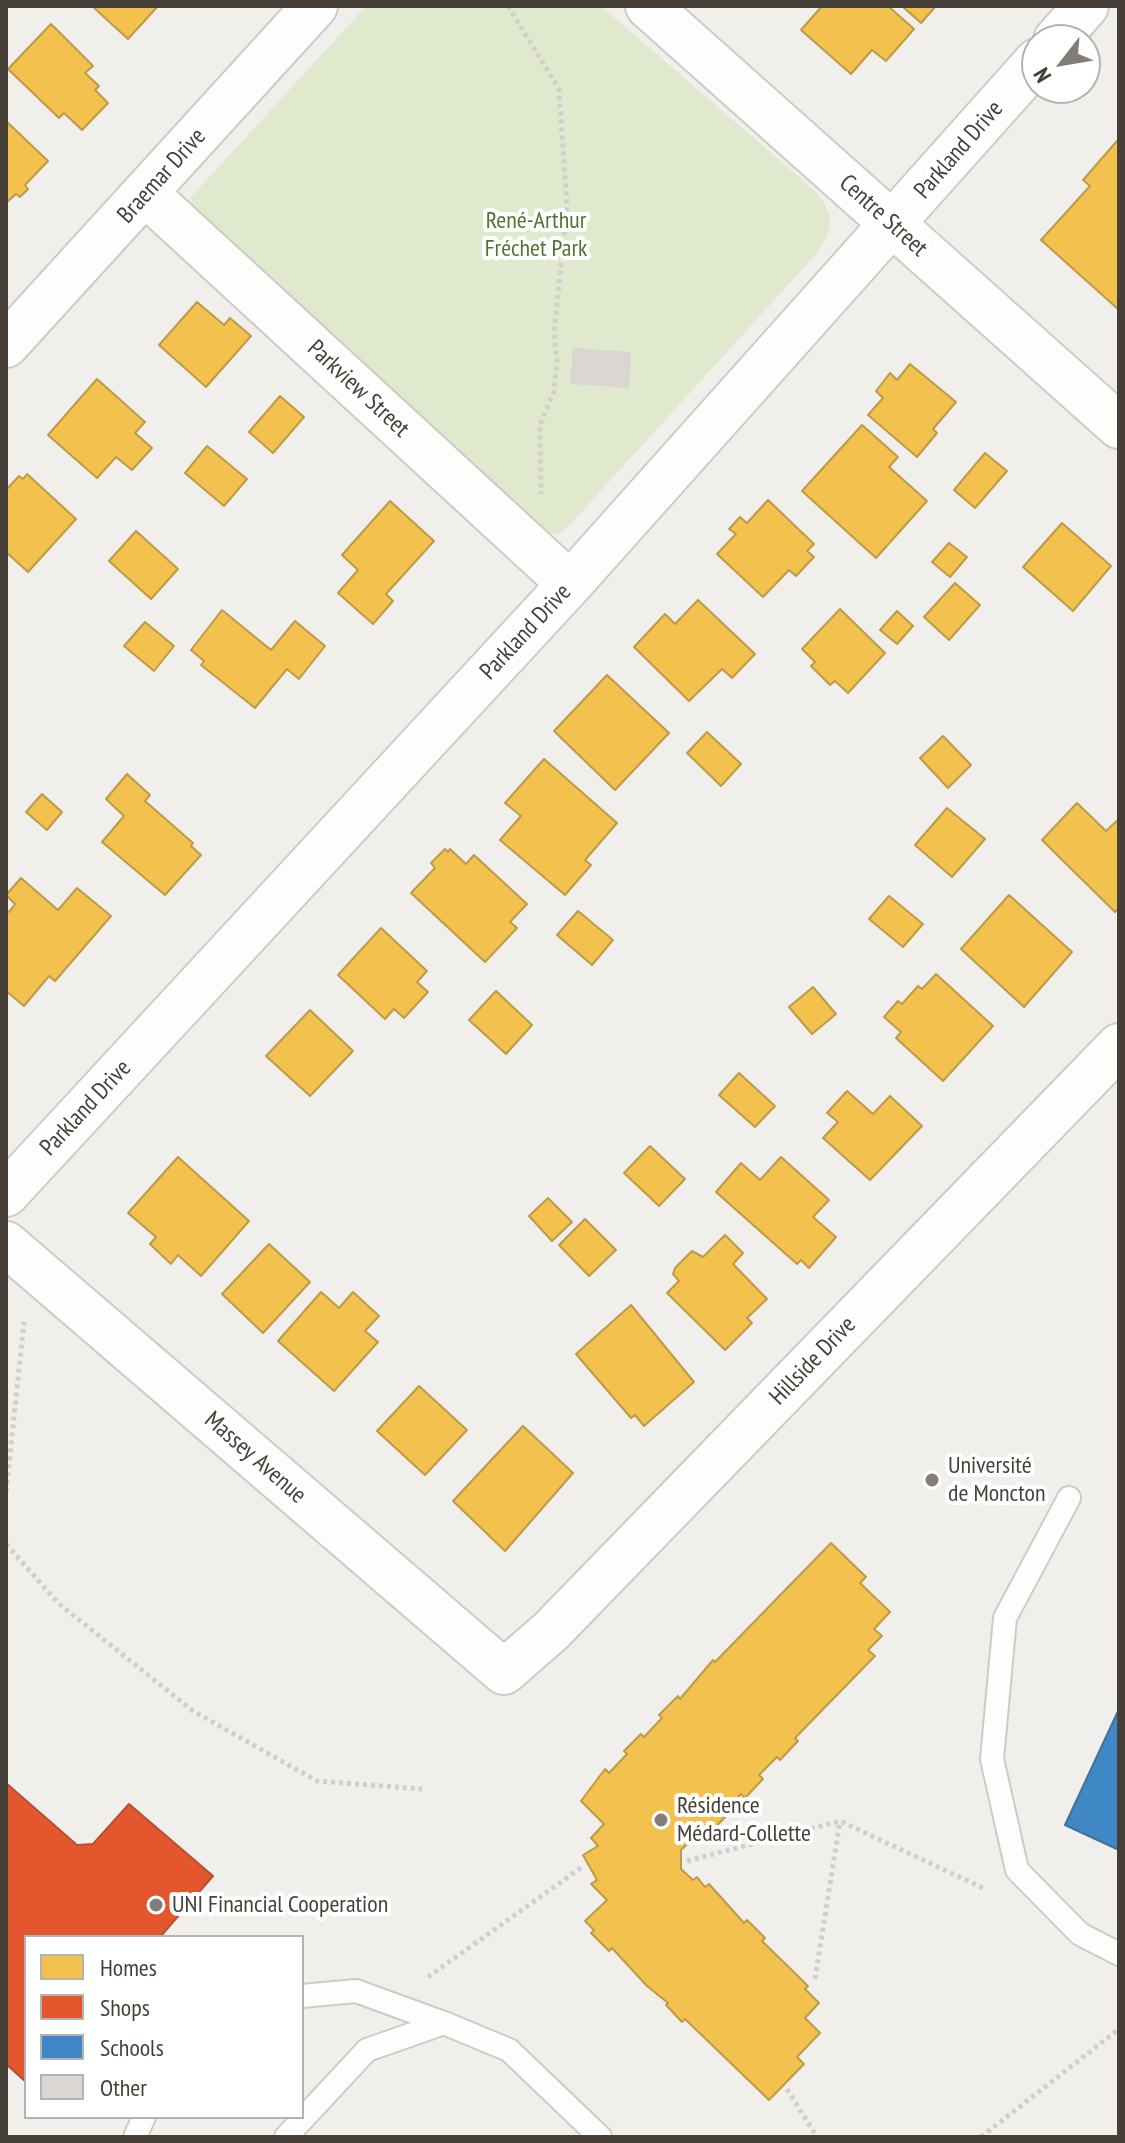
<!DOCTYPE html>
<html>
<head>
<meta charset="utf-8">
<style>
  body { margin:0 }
  #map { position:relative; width:1125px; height:2143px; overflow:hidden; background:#f1efeb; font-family:"PT Sans Narrow",sans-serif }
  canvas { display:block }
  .frame { position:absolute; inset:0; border:8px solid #464038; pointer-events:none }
  .legend { position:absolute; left:24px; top:1935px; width:280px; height:184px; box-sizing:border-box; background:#fff; border:2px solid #b5b3af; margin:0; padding:10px 14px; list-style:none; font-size:24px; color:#464038 }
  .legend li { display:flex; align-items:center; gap:16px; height:40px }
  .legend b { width:40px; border:2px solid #b5b3af }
  .north { position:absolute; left:1021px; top:24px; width:80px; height:80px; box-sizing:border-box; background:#fff; border:2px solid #b5b3af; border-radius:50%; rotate:239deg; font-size:22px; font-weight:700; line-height:32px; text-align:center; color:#464038 }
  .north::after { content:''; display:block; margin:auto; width:28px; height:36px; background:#827d77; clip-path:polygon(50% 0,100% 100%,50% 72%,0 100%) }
</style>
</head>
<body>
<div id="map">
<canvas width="1125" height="2143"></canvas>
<div class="frame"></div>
<ul class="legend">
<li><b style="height:22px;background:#f2c14e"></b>Homes</li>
<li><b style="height:22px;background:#e4572e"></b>Shops</li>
<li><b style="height:22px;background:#3f88c5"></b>Schools</li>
<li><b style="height:22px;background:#d9d6d3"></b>Other</li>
</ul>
<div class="north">N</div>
</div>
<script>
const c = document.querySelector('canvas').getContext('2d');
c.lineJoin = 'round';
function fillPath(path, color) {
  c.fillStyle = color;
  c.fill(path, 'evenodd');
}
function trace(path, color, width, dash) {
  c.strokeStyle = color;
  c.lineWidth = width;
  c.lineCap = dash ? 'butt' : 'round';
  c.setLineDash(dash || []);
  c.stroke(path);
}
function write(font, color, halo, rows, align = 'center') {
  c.font = font + ' "PT Sans Narrow",sans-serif';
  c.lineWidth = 8;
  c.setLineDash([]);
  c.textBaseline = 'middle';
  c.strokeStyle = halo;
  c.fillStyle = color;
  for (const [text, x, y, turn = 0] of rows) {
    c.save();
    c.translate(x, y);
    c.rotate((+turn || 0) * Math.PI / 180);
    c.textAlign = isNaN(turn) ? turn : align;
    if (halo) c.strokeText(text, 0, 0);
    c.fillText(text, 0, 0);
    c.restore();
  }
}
fillPath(new Path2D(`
  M 366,6 L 601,6 L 814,190 C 834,213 835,227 818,252 L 567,528 L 558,534 L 540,530 L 193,213 L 191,197 Z`), '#e0e9ce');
const homes = new Path2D(`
  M 92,6 L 158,6 L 128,39 Z
  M 822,6 L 888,6 L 914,29 L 886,61 L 872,50 L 851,74 L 801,30 Z
  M 902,6 L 936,6 L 921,23 Z
  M 51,24 L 93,66 L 85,73 L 99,86 L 95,90 L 108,103 L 82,130 L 64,113 L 59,118 L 8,69 Z
  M 6,121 L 48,161 L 25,185 L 28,189 L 20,197 L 16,194 L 6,203 Z
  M 1117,141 L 1119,143 L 1119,310 L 1041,240 L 1090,186 L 1083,180 Z
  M 197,302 L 224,325 L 230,318 L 251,336 L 206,387 L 159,345 Z
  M 910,364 L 956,402 L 933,429 L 937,433 L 917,457 L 868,415 L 883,398 L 876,391 L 890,373 L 897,380 Z
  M 97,379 L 145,422 L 135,433 L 152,448 L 132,470 L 116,457 L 97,478 L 48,435 Z
  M 280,396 L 304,417 L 273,453 L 249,432 Z
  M 862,425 L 898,457 L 889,467 L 927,501 L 876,558 L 802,491 Z
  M 207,446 L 247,479 L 224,506 L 185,473 Z
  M 985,453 L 1007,471 L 975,508 L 954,490 Z
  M 27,474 L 76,519 L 28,572 L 6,552 L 6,490 L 19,476 L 23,479 Z
  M 768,500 L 814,544 L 807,551 L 814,557 L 796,576 L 789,570 L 763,597 L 717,554 L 736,534 L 729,529 L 740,517 L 747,523 Z
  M 390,501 L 434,541 L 386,594 L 393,601 L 373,624 L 338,593 L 358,570 L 342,555 Z
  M 1062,523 L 1111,566 L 1073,611 L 1023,567 Z
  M 136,531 L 178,569 L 151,599 L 109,561 Z
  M 949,543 L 967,557 L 950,577 L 932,562 Z
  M 955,583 L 980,605 L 949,640 L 924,617 Z
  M 698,600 L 755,654 L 732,678 L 722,669 L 689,701 L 634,647 L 665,614 L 675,624 Z
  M 840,609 L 885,653 L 848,693 L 835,681 L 830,685 L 811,666 L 815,662 L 802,649 Z
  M 222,610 L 271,650 L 295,621 L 325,646 L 299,679 L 287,669 L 255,708 L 201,665 L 204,661 L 191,650 Z
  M 897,611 L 913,626 L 897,644 L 880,630 Z
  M 145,622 L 174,646 L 154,671 L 124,646 Z
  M 607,675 L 669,733 L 615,790 L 554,731 Z
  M 707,732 L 741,764 L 721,786 L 687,753 Z
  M 943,736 L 971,765 L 948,788 L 920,758 Z
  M 544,759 L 617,823 L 585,860 L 591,865 L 565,895 L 500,840 L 521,816 L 505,803 Z
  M 127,774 L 150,795 L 145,801 L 193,843 L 191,846 L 201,855 L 165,895 L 102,842 L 124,816 L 106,799 Z
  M 42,794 L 62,812 L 47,830 L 26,812 Z
  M 1077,803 L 1106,831 L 1119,819 L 1119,908 L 1115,912 L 1042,840 Z
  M 947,808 L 985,839 L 952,877 L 915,845 Z
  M 445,849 L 448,852 L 450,849 L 466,864 L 474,855 L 527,904 L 510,922 L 517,928 L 485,962 L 411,893 L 435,868 L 431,863 Z
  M 21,878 L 58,910 L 77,888 L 111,916 L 55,981 L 49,976 L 24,1006 L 6,991 L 6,910 L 9,912 L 15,904 L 6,895 Z
  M 1009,895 L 1072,952 L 1024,1007 L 961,949 Z
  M 889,896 L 923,924 L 903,947 L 869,919 Z
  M 578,911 L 613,940 L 592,965 L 557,935 Z
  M 381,928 L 427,971 L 417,982 L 428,992 L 404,1018 L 394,1009 L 385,1019 L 338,975 Z
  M 936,974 L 993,1026 L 943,1081 L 896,1038 L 901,1032 L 884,1017 L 898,1001 L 902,1004 L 918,986 L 922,989 Z
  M 813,987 L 836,1014 L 812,1034 L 789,1007 Z
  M 496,991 L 532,1025 L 506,1054 L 469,1020 Z
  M 310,1010 L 353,1051 L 310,1096 L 266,1056 Z
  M 739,1073 L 775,1106 L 755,1127 L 719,1095 Z
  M 847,1091 L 873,1114 L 890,1096 L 922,1126 L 870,1180 L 823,1138 L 838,1122 L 827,1113 Z
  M 650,1146 L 685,1179 L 659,1206 L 624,1173 Z
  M 178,1157 L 249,1221 L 201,1276 L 178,1255 L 171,1264 L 150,1244 L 156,1237 L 128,1213 Z
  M 781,1157 L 829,1200 L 813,1217 L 836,1237 L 809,1268 L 801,1260 L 797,1264 L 716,1192 L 741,1163 L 760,1180 Z
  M 548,1198 L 572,1222 L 552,1241 L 529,1216 Z
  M 585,1219 L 616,1250 L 589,1276 L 559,1245 Z
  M 725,1235 L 743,1253 L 733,1264 L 767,1299 L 747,1318 L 752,1323 L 725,1350 L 667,1293 L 679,1281 L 673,1274 L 675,1268 L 692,1251 L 703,1257 Z
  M 269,1244 L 310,1282 L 263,1333 L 222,1294 Z
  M 321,1292 L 339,1308 L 353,1292 L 379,1316 L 365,1331 L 378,1342 L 334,1391 L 278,1341 Z
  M 631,1305 L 694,1382 L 644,1426 L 635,1415 L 631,1418 L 576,1354 Z
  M 419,1386 L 467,1430 L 425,1475 L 377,1431 Z
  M 523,1426 L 573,1473 L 505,1551 L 453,1501 Z
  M 831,1543 L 866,1577 L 860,1583 L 890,1612 L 874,1629 L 882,1636 L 868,1650 L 875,1656 L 795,1738 L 798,1741 L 780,1760 L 777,1757 L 759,1775 L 763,1779 L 745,1798 L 741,1794 L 723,1812 L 727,1815 L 710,1833 L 707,1831 L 695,1843 L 692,1839 L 681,1850 L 681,1869 L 693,1880 L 697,1877 L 705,1887 L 709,1884 L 744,1923 L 747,1920 L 765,1938 L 762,1941 L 808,1986 L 805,1989 L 819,2003 L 805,2018 L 820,2033 L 797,2057 L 804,2064 L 769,2100 L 685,2019 L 682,2022 L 666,2005 L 668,2003 L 647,1986 L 612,1948 L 609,1951 L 591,1933 L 594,1930 L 585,1921 L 607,1900 L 591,1884 L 597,1880 L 583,1855 L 598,1846 L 591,1838 L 604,1824 L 581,1801 L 605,1769 L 609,1773 L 627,1754 L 624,1751 L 641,1734 L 644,1737 L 662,1718 L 659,1715 L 678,1696 L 680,1699 L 713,1660 L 715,1662 Z`);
fillPath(homes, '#f2c14e');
trace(homes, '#be9a47', 2);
const shops = new Path2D(`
  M 6,1783 L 77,1845 L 93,1844 L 129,1804 L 213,1876 L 160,1937 L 26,1937 L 26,2082 L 6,2064 Z`);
fillPath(shops, '#e4572e');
trace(shops, '#b55031', 2);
const schools = new Path2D(`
  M 1119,1709 L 1119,1850 L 1065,1825 Z`);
fillPath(schools, '#3f88c5');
trace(schools, '#41729b', 2);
const building = new Path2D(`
  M 574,349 L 630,353 L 628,387 L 571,383 Z`);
fillPath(building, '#d9d6d3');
trace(building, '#d9d6d1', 2);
const lane = new Path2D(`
  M 1069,1498 L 1005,1618 L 992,1759 L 1017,1870 L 1080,1934 L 1119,1954
  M 302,1996 L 356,1991 L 444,2023
  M 135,2137 L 144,2117
  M 286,2137 L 367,2050 L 444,2023 L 509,2050 L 600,2137`);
const street = new Path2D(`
  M 648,6 L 1119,426
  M 1056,40 L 1086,6
  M 146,194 L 570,584
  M 6,345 L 315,6
  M 6,1194 L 570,584 L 1037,61
  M 6,1244 L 504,1672 L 551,1631 L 1119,1046`);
trace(lane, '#cdcbc8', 26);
trace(street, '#cdcbc8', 48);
trace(new Path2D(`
  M 508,6 L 559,89 L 567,206 L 554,333 L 557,362 L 554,391 L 540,425 L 541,494
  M 6,1492 L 24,1322
  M 6,1544 L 58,1603 L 193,1711 L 317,1781 L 422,1789
  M 687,1861 L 840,1821 L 985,1889
  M 428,1977 L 582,1867
  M 815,1979 L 840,1821
  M 787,2089 L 817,2137
  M 981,2137 L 1119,2029`), '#d1cfcb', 5, [4, 4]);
trace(lane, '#fdfdfc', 22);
trace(street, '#fdfdfc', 44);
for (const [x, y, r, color] of [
  [932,1480,8,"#827d77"],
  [661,1820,8,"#827d77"],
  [156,1905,8,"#827d77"]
]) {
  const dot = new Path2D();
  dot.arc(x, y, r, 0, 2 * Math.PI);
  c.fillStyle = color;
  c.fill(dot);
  trace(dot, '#fff', 3);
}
write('24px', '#464038', '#fff', [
  ["Parkland Drive",959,150,-49],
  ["Braemar Drive",162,176,-48],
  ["Centre Street",883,216,42],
  ["Parkview Street",358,389,43],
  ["Parkland Drive",526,632,-47],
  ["Parkland Drive",86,1108,-47],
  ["Hillside Drive",813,1361,-46],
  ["Massey Avenue",255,1458,41]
]);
write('24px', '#4f7330', '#fff', [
  ["René-Arthur",536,221],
  ["Fréchet Park",536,249]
]);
write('24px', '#464038', '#fff', [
  ["Université",948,1466],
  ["de Moncton",948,1494],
  ["Résidence",677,1806],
  ["Médard-Collette",677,1834],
  ["UNI Financial Cooperation",172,1905]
], 'left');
</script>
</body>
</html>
